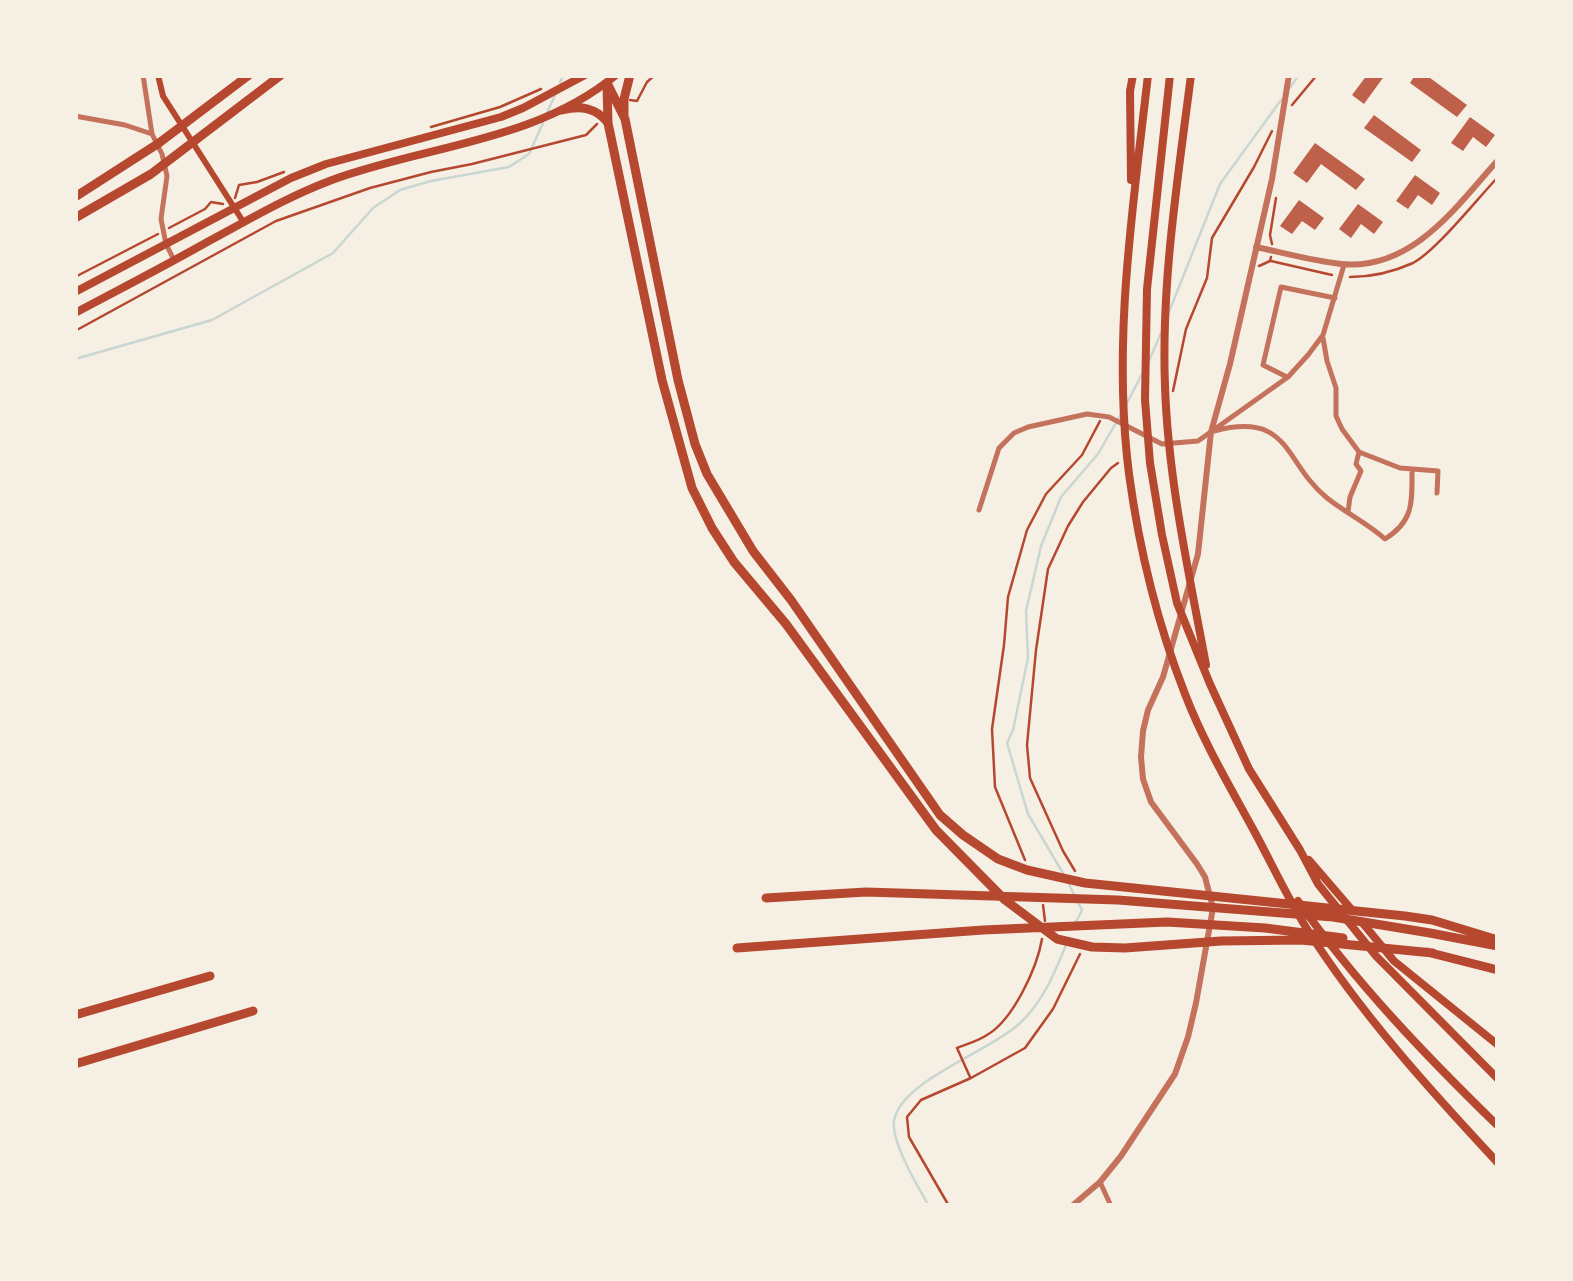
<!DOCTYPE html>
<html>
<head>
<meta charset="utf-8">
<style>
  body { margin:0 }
  #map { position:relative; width:1573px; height:1281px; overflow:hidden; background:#f6efe4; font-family:"Fira Sans Condensed",sans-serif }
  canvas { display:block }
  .frame { position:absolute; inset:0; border:78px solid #f6efe4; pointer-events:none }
</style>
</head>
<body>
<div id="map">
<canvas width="1573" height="1281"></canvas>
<div class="frame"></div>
</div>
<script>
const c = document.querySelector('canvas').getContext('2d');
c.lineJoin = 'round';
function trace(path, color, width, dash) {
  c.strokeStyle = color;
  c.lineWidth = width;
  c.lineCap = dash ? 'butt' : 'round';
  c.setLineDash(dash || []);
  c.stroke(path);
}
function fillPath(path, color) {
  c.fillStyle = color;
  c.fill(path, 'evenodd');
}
trace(new Path2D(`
  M 560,83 L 563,75
  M 1289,89 L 1299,75
  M 546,115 L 555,95
  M 1169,312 L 1220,184 L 1281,100
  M 75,359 L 212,320 L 333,253 L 373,208 L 400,190 L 431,181 L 509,167 L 529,154 L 543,123
  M 1148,363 L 1161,333
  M 1127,403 L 1142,374
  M 1064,875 L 1028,814 L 1007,743 L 1013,730 L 1028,658 L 1026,611 L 1041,546 L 1061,497 L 1098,454 L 1121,414
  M 1068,882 L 1075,897
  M 1075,924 L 1082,910 L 1079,904
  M 929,1206 C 918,1187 891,1142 894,1121 C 900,1081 989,1052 1019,1024 C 1043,1002 1054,974 1066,945`), '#c9d6d2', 2.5);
fillPath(new Path2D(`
  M 1367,75 L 1385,75 L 1364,104 L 1352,95 Z
  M 1415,75 L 1426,75 L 1467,105 L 1457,117 L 1410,83 Z
  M 1374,115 L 1421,150 L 1412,162 L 1364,128 Z
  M 1470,117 L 1495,135 L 1486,147 L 1473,137 L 1463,151 L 1451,143 Z
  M 1315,143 L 1365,179 L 1356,190 L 1321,164 L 1307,183 L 1293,173 Z
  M 1415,175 L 1440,193 L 1432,205 L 1418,195 L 1408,209 L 1396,201 Z
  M 1299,200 L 1324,218 L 1315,230 L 1302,221 L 1292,234 L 1280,226 Z
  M 1358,204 L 1383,222 L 1374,234 L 1361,224 L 1351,238 L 1339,229 Z`), '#bf614a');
trace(new Path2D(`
  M 630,100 L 637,101 L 647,82 L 655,75
  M 1292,105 L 1317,75
  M 431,127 L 500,107 L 541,89
  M 235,198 L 239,185 L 257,182 L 284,172
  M 169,228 L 205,209 L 211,202 L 223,204
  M 1272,244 L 1270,235 L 1276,198
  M 1271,261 L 1332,275
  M 1259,266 L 1270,261 L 1271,257
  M 75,277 L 158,234
  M 1350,277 C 1371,277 1393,272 1413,263 C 1436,251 1478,198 1498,177
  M 75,331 L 276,221 L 370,188 L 431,172 L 472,164 L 586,135 L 597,124
  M 1173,391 L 1186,329 L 1207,278 L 1212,238 L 1254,167 L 1272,131
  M 1025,860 L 995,787 L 992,729 L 1004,645 L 1008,597 L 1027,530 L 1046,494 L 1082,455 L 1100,421
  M 1075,871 L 1063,851 L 1030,778 L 1027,745 L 1036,650 L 1048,569 L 1068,526 L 1083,502 L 1111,468 L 1118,463
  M 1043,905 L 1045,921
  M 970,1077 L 957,1048 C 967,1044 978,1041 987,1035 C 1013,1020 1037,968 1042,939
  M 949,1206 L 909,1137 L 907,1117 L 921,1100 L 971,1078 L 1025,1048 L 1053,1009 L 1080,954`), '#b5482f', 2.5);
trace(new Path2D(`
  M 143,75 L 152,134
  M 75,116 L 125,125 L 152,134 L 162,154 L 167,176 L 161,219 L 166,244 L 174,260
  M 1323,338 L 1327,361 L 1336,388 L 1336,416 L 1342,429 L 1359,452 L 1400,468 L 1438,471 L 1437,493
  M 1287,377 L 1263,365 L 1281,287 L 1335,298
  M 1214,431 C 1291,411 1283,462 1327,498 C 1346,513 1367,523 1385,539 C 1414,521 1412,502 1412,471
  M 979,510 L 999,448 L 1014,433 L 1028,427 L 1087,414 L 1109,417 L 1162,444 L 1198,441 L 1288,377 L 1308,355 L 1323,335 L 1344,265
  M 1348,512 L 1350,497 L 1361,471 L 1356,464 L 1359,452
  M 1100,1182 L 1111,1206`), '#c5725c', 5);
trace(new Path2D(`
  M 1256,247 C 1284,253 1313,261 1341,264 C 1412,271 1456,207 1498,160
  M 1072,1206 L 1100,1182 L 1121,1156 L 1175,1074 L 1188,1037 L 1196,1003 L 1213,908 L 1205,877 L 1197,864 L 1151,802 L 1143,779 L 1141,757 L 1143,731 L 1148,710 L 1163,677 L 1198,554 L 1211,432 L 1230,364 L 1272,179 L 1289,75`), '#c5725c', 6);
trace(new Path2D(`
  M 158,75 L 163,96 L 244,223`), '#b5482f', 6);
trace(new Path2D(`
  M 75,292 L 291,178 L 326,164 L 501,117 L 523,108 L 585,75
  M 75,313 C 120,289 165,266 209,241 C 250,219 289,196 332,180 C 427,145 535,142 616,75`), '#b5482f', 8);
trace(new Path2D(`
  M 1148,75 C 1133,207 1112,342 1129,474 C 1139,548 1158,625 1185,694 C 1203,741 1229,785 1253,829 C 1271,862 1287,897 1307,929 C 1361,1014 1430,1090 1498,1163
  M 1170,75 L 1147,289 L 1145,400 L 1150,463 L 1162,535 L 1177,603 L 1210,684 L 1249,769 L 1300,850 L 1318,884 L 1376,956 L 1498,1079
  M 1191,75 C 1178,178 1161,282 1165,386 C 1168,479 1189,573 1206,665
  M 1131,180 L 1130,91 L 1133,75
  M 1309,860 L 1352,910
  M 1298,901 C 1356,983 1426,1056 1498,1126
  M 1361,921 L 1394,961 L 1498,1045`), '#b5482f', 8);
trace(new Path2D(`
  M 607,83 L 625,119 L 678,380 L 695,444 L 707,474 L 753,551 L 791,600 L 940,815 L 963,835 L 998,859 L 1027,870 L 1085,883 L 1405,916 L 1432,920 L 1498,940
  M 607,87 L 608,123 L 662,380 L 692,488 L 712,528 L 734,562 L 786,624 L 936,830 L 1005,900 L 1057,939 L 1092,947 L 1125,948 L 1221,941 L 1301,940 L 1433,953
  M 562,110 C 580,105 597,108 608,123
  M 624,116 L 624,99 L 630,75
  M 75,197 L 159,143 L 249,75
  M 75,218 L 151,174 L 281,75
  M 766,898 L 866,892 L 1118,900 L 1333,917 L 1430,933 L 1498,946
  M 737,948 L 983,930 L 1167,922 L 1265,928 L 1343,938
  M 1427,952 L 1498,970
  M 75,1015 L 210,976
  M 75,1064 L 253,1011`), '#b5482f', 9);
</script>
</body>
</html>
